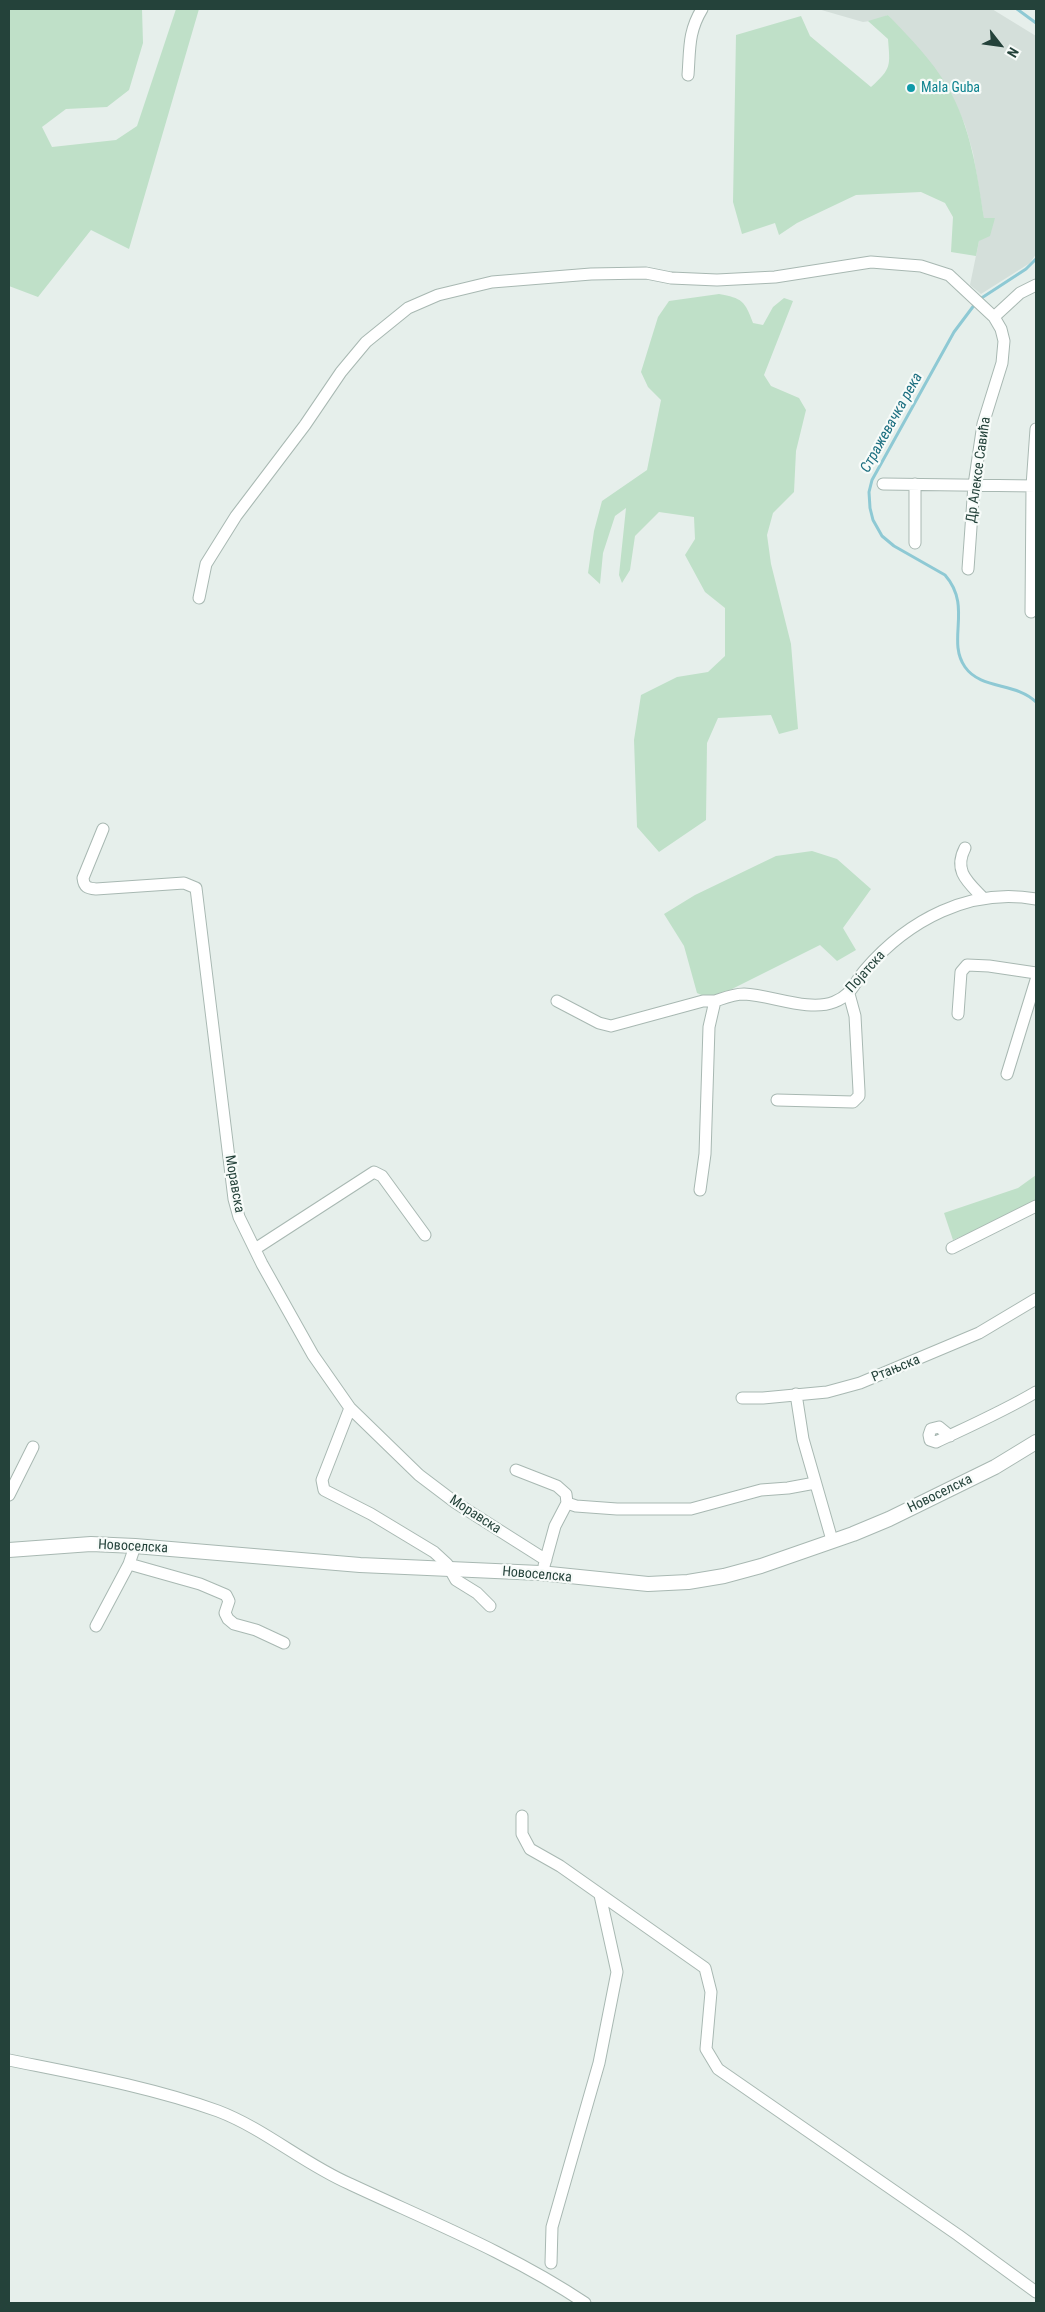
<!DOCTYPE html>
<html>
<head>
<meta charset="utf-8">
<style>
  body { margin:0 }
  #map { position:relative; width:1045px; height:2312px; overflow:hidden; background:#e6efeb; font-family:"Roboto Condensed",sans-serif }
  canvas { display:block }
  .frame { position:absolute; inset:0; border:10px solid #24423a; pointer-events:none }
  .north { position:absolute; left:975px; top:20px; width:50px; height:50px; -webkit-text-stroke:4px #f7fbf9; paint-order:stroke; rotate:120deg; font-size:14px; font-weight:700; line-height:20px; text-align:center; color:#24423a }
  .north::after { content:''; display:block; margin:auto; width:18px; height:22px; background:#24423a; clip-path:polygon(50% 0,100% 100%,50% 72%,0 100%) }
</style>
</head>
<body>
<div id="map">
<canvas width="1045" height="2312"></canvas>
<div class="frame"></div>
<div class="north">N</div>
</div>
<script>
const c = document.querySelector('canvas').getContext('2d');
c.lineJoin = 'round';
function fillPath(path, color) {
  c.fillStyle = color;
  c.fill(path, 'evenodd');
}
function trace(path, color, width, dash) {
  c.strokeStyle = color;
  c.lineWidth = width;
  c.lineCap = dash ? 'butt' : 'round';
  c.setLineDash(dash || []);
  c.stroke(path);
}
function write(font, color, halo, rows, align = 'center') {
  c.font = font + ' "Roboto Condensed",sans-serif';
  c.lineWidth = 4.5;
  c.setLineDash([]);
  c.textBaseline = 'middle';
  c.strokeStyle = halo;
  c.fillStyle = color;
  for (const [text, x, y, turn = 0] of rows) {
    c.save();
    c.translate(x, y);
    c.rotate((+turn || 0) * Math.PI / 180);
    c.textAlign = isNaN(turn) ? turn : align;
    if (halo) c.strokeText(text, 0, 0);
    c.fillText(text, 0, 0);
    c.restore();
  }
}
fillPath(new Path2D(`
  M 818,9 L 992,9 L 1036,36 L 1036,254 L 1030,263 L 981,294 L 970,285 L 979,241 L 995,218 L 984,219 L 973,153 L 965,125 L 947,85 L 888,15 L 877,20 L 863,22 Z`), '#d4dfda');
fillPath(new Path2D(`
  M 9,9 L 142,9 L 143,43 L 129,90 L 107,107 L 66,109 L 42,127 L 52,147 L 116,140 L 137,126 L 176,9 L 199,9 L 129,249 L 91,230 L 38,297 L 9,286 Z
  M 888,15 C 909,37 932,60 947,86 C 971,126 977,173 984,218 L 995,218 L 990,236 L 979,241 L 976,256 L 951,252 L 953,217 L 945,203 L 921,192 L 856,195 L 797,223 L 779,235 L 775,223 L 742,234 L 733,202 L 736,35 L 801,16 L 810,36 L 871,87 C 892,68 890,66 888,39 L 868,21 Z
  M 719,294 C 742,298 745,301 753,323 L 763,325 L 773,307 L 784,298 L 793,301 L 764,375 L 771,386 L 799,398 L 806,410 L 796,451 L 794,492 L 773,513 L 767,535 L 771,564 L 791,644 L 798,729 L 779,734 L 771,715 L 718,718 L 707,743 L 706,820 L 659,852 L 637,827 L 634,740 L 641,695 L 677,677 L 708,672 L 725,656 L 725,608 L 705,592 L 685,555 L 695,539 L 694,517 L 659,512 L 635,536 L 630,570 L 622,583 L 619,575 L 626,508 L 615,516 L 603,553 L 600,584 L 588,573 L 594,531 L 602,501 L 647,470 L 661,400 L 648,387 L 641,372 L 658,317 L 669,301 Z
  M 812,851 L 837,859 L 871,889 L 843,928 L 856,950 L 837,961 L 820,945 L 728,991 L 708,998 L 697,993 L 684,946 L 664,914 L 695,895 L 776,856 Z
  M 1036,1175 L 1036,1202 L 1028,1208 L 953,1240 L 944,1213 L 1018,1188 Z`), '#bfe0c8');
trace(new Path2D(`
  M 1017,9 L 1036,23
  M 980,299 L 1026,269 L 1036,259
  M 975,304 L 954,332 L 872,480 L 869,492 L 870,508 L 873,520 L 882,536 L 894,546 L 945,575 C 973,607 946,640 965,667 C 981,690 1016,682 1036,702`), '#8ec9d4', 3);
const minor = new Path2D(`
  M 688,75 C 690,49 688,32 702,9
  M 994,317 L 1020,293 L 1036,285
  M 883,484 L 1036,486
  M 915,543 L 915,484
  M 199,598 L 206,564 L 236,516 L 305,425 L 341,372 L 366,342 L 408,308 L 438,295 L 492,282 L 591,274 L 646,273 L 671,278 L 717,280 L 775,277 L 871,262 L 921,266 L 949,275 L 994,317 L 1001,329 L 1004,341 L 1002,363 L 983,424 L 974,485 L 968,569
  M 1031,612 L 1032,486 L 1036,429
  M 103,829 L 83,878 C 84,887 87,888 96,889 L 184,883 L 196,888 L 234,1199 L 239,1217 L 262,1264 L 313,1355 L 350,1408 L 419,1475 L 456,1503 L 546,1560
  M 965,848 C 953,871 968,882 983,898
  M 557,1001 L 599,1023 L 611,1026 L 703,1001 L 715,1001
  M 958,1014 L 961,972 L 967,965 L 989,966 L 1036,973
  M 1007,1074 L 1036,980
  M 777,1100 L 853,1102 L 859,1096 L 859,1091 L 855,1016 L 849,994
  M 700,1190 L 705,1154 L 709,1027 L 715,1001 C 724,998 734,994 744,994 C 771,995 809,1012 834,1002 C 853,994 853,984 865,970 C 908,920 970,887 1036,899
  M 952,1248 L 1036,1206
  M 255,1249 L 374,1172 L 382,1176 L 425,1235
  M 796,1394 L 803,1439 L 832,1540
  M 742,1398 L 763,1398 L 827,1392 L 860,1383 L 979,1333 L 1036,1299
  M 350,1408 L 322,1480 L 324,1490 L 371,1514 L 434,1552 L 447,1564 L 456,1580 L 477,1593 L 490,1606
  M 950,1436 L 939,1427 L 931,1429 L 929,1435 L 930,1440 L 936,1442 C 970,1426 1004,1411 1036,1392
  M 516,1470 L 557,1486 L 566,1494 L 567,1503 L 555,1526 L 544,1566
  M 9,1495 L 33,1447
  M 567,1503 L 576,1506 L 617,1509 L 691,1509 L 761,1490 L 788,1488 L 815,1483
  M 129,1564 L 200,1584 L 226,1595 L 229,1601 L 225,1613 L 228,1619 L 234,1624 L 256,1630 L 284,1643
  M 96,1626 L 129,1564 L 135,1546
  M 522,1816 L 522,1834 L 530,1849 L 560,1866 L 705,1968 L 711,1992 L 706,2049 L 718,2069 L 958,2235 L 1036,2292
  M 9,2060 C 78,2074 151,2087 218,2111 C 265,2129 304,2164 350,2184 C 429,2221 512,2254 585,2303
  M 551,2263 L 552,2227 L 599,2063 L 617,1972 L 600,1895`);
const tertiary = new Path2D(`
  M 9,1550 L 91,1544 L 135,1546 L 360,1565 L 540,1573 L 648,1584 L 688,1582 L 724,1576 L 761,1566 L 853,1534 L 889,1519 L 995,1467 L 1036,1442`);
trace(minor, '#a8b8b2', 13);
trace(tertiary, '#a8b8b2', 16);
trace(minor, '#fff', 11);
trace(tertiary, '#fff', 14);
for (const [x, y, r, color] of [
  [911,88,5,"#0f9aa8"]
]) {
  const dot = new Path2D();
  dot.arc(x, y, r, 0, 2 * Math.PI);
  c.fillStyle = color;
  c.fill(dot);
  trace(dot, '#f7fbf9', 2);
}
write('14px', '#0d838f', '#f7fbf9', [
  ["Mala Guba",921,88]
], 'left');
write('14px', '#24423a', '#f7fbf9', [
  ["Др Алексе Савића",979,470,-82],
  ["Појатска",866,972,-48],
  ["Моравска",234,1184,80],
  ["Ртањска",896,1369,-22],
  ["Новоселска",940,1494,-26],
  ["Моравска",475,1515,33],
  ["Новоселска",133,1547,3],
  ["Новоселска",537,1575,5]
]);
write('italic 15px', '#1c6f80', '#f7fbf9', [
  ["Стражевачка река",892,423,-61]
]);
</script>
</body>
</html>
